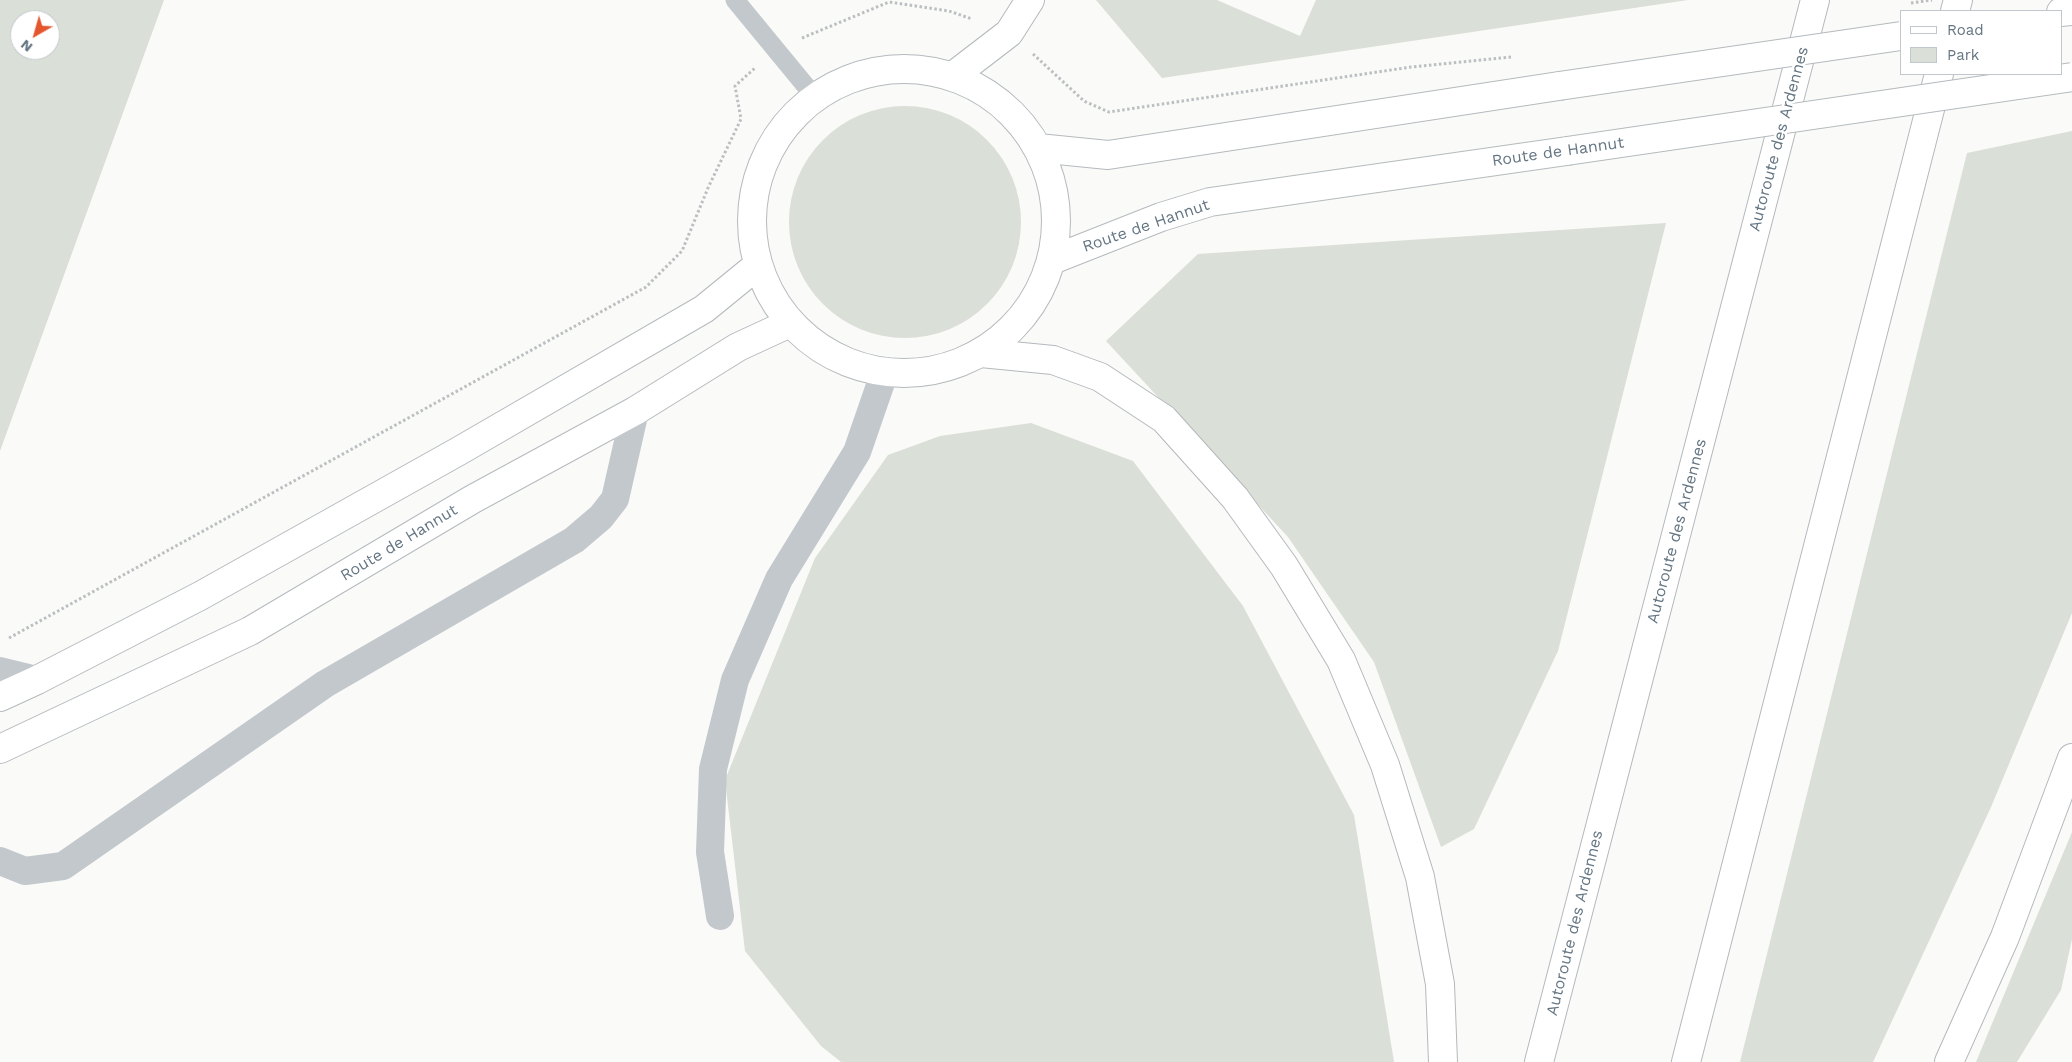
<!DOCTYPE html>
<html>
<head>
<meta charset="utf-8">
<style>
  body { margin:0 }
  #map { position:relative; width:2072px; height:1062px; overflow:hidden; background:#fafaf8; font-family:"Work Sans",sans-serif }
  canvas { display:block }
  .legend { position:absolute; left:1900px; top:10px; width:162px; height:65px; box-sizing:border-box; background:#fff; border:1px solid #c1c8cd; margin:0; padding:6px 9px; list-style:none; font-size:15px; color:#657683 }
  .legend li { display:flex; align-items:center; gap:10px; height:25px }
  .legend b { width:25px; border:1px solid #c1c8cd }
  .north { position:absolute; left:10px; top:10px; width:50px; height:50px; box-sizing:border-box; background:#fff; border:1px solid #c1c8cd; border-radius:50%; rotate:218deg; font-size:14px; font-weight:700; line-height:20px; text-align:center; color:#657683 }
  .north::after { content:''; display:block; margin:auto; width:18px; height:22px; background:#e4572e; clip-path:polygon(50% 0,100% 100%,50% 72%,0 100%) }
</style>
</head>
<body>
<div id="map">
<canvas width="2072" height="1062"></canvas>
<ul class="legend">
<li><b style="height:6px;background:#fff"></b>Road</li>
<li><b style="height:14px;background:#dadfd7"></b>Park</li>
</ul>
<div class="north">N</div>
</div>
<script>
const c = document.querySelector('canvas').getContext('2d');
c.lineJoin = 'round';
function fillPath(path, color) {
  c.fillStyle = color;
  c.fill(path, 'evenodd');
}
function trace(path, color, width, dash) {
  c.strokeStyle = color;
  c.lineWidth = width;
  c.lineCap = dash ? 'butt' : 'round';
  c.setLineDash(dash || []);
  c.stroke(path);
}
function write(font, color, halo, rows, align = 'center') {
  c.font = font + ' "Work Sans",sans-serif';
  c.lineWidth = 5;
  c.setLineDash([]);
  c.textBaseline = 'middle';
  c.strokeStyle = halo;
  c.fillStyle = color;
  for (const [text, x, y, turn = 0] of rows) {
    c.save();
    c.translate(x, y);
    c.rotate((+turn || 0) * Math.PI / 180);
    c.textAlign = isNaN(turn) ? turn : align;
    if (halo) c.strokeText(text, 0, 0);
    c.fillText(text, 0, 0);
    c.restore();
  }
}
fillPath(new Path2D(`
  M 0,0 L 164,0 L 0,451 ZM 20,20 L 50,20 L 50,50 L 20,50 Z
  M 1096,0 L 1217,0 L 1300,36 L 1316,0 L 1688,0 L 1162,78 Z
  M789 222a116 116 0 1 1 232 0a116 116 0 1 1-232 0Z
  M 2072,131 L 2072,613 L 1991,807 L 1873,1062 L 1740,1062 L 1967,153 Z
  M 1666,223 L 1558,651 L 1474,829 L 1441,847 L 1374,662 L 1288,537 L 1106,341 L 1198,254 Z
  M 1031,423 L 1133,461 L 1243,606 L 1354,815 L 1394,1062 L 841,1062 L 821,1046 L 745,951 L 725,780 L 815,558 L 888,455 L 940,436 Z
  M 2072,832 L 2072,939 L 2061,990 L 2017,1062 L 1976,1062 Z`), '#dadfd7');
const primary = new Path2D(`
  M 2061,12 L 2072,11
  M752 221a152 152 0 1 1 304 0a152 152 0 1 1-304 0Z
  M 1038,148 L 1108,155 L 1559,86
  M 1052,260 L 1161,217 L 1210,202 L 1567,151
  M 0,697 L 37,680 L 200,596 L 459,451 L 704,309 L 758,265
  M 0,749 L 250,631 L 473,499 L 635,411 L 738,347 L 790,323`);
const highway = new Path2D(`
  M 1955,11 L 1958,0
  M 953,76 L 1009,33 L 1030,0
  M 981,353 L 1053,360 L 1100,377 L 1164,419 L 1235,498 L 1284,566 L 1341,660 L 1385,765 L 1420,877 L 1440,984 L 1443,1062
  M 1539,1062 L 1815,0
  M 1686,1062 L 1939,74
  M 1949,1062 L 2005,937 L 2072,758`);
trace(primary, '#b5babe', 30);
trace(highway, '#b4b9bd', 30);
trace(new Path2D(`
  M 802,38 L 889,2 L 949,11 L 972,19
  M 1033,54 L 1084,101 L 1109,112 L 1411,67 L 1512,57
  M 9,638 L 646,287 L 682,251 L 708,188 L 741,119 L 735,86 L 755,68`), '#bbbfc2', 3, [2.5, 2.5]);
trace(new Path2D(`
  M 735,0 L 814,96`), '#c3c8cc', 19);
trace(new Path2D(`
  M 0,671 L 37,680
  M 0,861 L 25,871 L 63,866 L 325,684 L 574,540 L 601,517 L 615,499 L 635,411
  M 720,916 L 710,852 L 713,769 L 735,680 L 779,579 L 857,452 L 885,371`), '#c3c8cc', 28);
trace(primary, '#fff', 28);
trace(highway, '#fff', 28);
const primaryBridge = new Path2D(`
  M 1559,86 L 1901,36
  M 1567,151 L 2072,77`);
trace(primaryBridge, '#b5babe', 30, []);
trace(new Path2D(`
  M 1911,3 L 1932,0`), '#bbbfc2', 3, [2.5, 2.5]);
trace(primaryBridge, '#fff', 28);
write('16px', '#657683', '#fff', [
  ["Autoroute des Ardennes",1779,139,-75],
  ["Route de Hannut",1558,152,-8],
  ["Route de Hannut",1146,226,-19],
  ["Autoroute des Ardennes",1677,531,-75],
  ["Route de Hannut",399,543,-31],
  ["Autoroute des Ardennes",1575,923,-76]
]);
</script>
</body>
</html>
